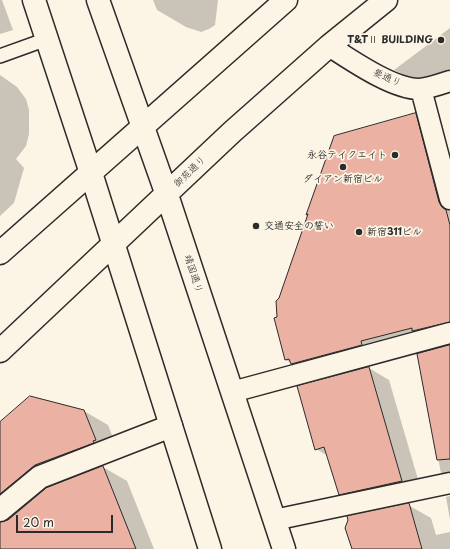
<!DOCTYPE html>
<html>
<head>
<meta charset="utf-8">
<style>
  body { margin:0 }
  #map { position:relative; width:450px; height:549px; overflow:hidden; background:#fcf5e5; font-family:"Playpen Sans",sans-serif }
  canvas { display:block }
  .scale { position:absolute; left:16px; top:515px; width:97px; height:18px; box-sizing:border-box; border:2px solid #2b2b2b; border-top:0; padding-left:5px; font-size:12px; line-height:14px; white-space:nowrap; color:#2b2b2b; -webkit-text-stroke:3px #fcf5e5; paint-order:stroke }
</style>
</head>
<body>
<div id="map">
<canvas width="450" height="549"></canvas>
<div class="scale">20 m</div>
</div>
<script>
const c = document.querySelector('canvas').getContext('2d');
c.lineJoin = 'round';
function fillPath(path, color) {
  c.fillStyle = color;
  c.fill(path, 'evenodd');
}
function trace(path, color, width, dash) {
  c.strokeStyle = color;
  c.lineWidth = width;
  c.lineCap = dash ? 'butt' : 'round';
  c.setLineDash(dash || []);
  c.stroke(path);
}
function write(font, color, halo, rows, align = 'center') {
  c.font = font + ' "Playpen Sans","Klee One",sans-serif';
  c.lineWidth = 3.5;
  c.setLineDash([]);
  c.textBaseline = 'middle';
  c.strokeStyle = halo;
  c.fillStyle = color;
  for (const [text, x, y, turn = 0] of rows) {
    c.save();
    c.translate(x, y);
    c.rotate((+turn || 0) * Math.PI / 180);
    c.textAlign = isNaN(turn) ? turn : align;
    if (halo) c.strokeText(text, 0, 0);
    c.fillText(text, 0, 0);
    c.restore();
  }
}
fillPath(new Path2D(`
  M 0,0 L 2,0 L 13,30 L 0,34 Z
  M 153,0 L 218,0 L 215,25 L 209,29 L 201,32 L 186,27 L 157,10 Z
  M 450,28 L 450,72 L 414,80 L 394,70 Z
  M 0,75 L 17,87 L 26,99 L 29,110 L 29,134 L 26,146 L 16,159 L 24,168 L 14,203 L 0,216 Z
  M 415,115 L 438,128 L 450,172 L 450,340 L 314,377 L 286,360 L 278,318 L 279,299 L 309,215 L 308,214 L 334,137 Z
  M 450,346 L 450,478 L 441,473 L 418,355 Z
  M 369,368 L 389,380 L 422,493 L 361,506 L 340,494 L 328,456 L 316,449 Z
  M 84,411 L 108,425 L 119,453 L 56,481 L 47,488 L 103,467 L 127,481 L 154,549 L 0,549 L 0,425 Z
  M 450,496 L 450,520 L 446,497 Z
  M 408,505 L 431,518 L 436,535 L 450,532 L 450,549 L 353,549 Z`), '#0003');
const building = new Path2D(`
  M 416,113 L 439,202 L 442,207 L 446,210 L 450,225 L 450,322 L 412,331 L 412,328 L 361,341 L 362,345 L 291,364 L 289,359 L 285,360 L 274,318 L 277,317 L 276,301 L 279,298 L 308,214 L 306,215 L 334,136 Z
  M 450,345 L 450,459 L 437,460 L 417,354 Z
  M 369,367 L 402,481 L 339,495 L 324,447 L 315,450 L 297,386 Z
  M 30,396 L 84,410 L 96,440 L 93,441 L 94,443 L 35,465 L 0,494 L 0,422 Z
  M 103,466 L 136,549 L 0,549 L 0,522 L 8,520 L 46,488 Z
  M 409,503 L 422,549 L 352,549 L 345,528 L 348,520 L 347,516 Z`);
fillPath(building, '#ebb2a4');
trace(building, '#2b2b2b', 1);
const service = new Path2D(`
  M 0,56 L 47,39`);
const pedestrian = new Path2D(`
  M 329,46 C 351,60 394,90 420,89 C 430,88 441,84 450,81
  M 421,89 L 450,199
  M 232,392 L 450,333
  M 274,520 L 450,483`);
const minor = new Path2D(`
  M 0,510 L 40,477 L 171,426`);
const primary = new Path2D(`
  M 34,0 L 91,173 L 210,549
  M 98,0 L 167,195 L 284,549
  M 0,253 L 286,0
  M 0,351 L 232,132 L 329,46 L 386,0`);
trace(service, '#2b2b2b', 16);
trace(pedestrian, '#2b2b2b', 23);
trace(minor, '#2b2b2b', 25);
trace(primary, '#2b2b2b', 25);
trace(service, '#fcf5e5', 13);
trace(pedestrian, '#fcf5e5', 20);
trace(minor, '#fcf5e5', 22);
trace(primary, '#fcf5e5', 22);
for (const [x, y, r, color] of [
  [441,40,4,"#2b2b2b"],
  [395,155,4,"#2b2b2b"],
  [343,167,4,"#2b2b2b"],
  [256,226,4,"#2b2b2b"],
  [359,232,4,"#2b2b2b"]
]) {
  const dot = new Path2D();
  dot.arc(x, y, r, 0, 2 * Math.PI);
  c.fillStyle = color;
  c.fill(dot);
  trace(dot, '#fcf5e5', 1.5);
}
write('bold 10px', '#2b2b2b', '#fcf5e5', [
  ["T&TⅡ BUILDING",433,40],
  ["永谷テイクエイト",387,155],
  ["ダイアン新宿ビル",343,179,"center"],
  ["交通安全の誓い",264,226,"left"],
  ["新宿311ビル",367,232,"left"]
], 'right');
write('10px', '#2b2b2b', '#fcf5e5', [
  ["要通り",387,78,24],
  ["御苑通り",190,172,-44],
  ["靖国通り",193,274,72]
]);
</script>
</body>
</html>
